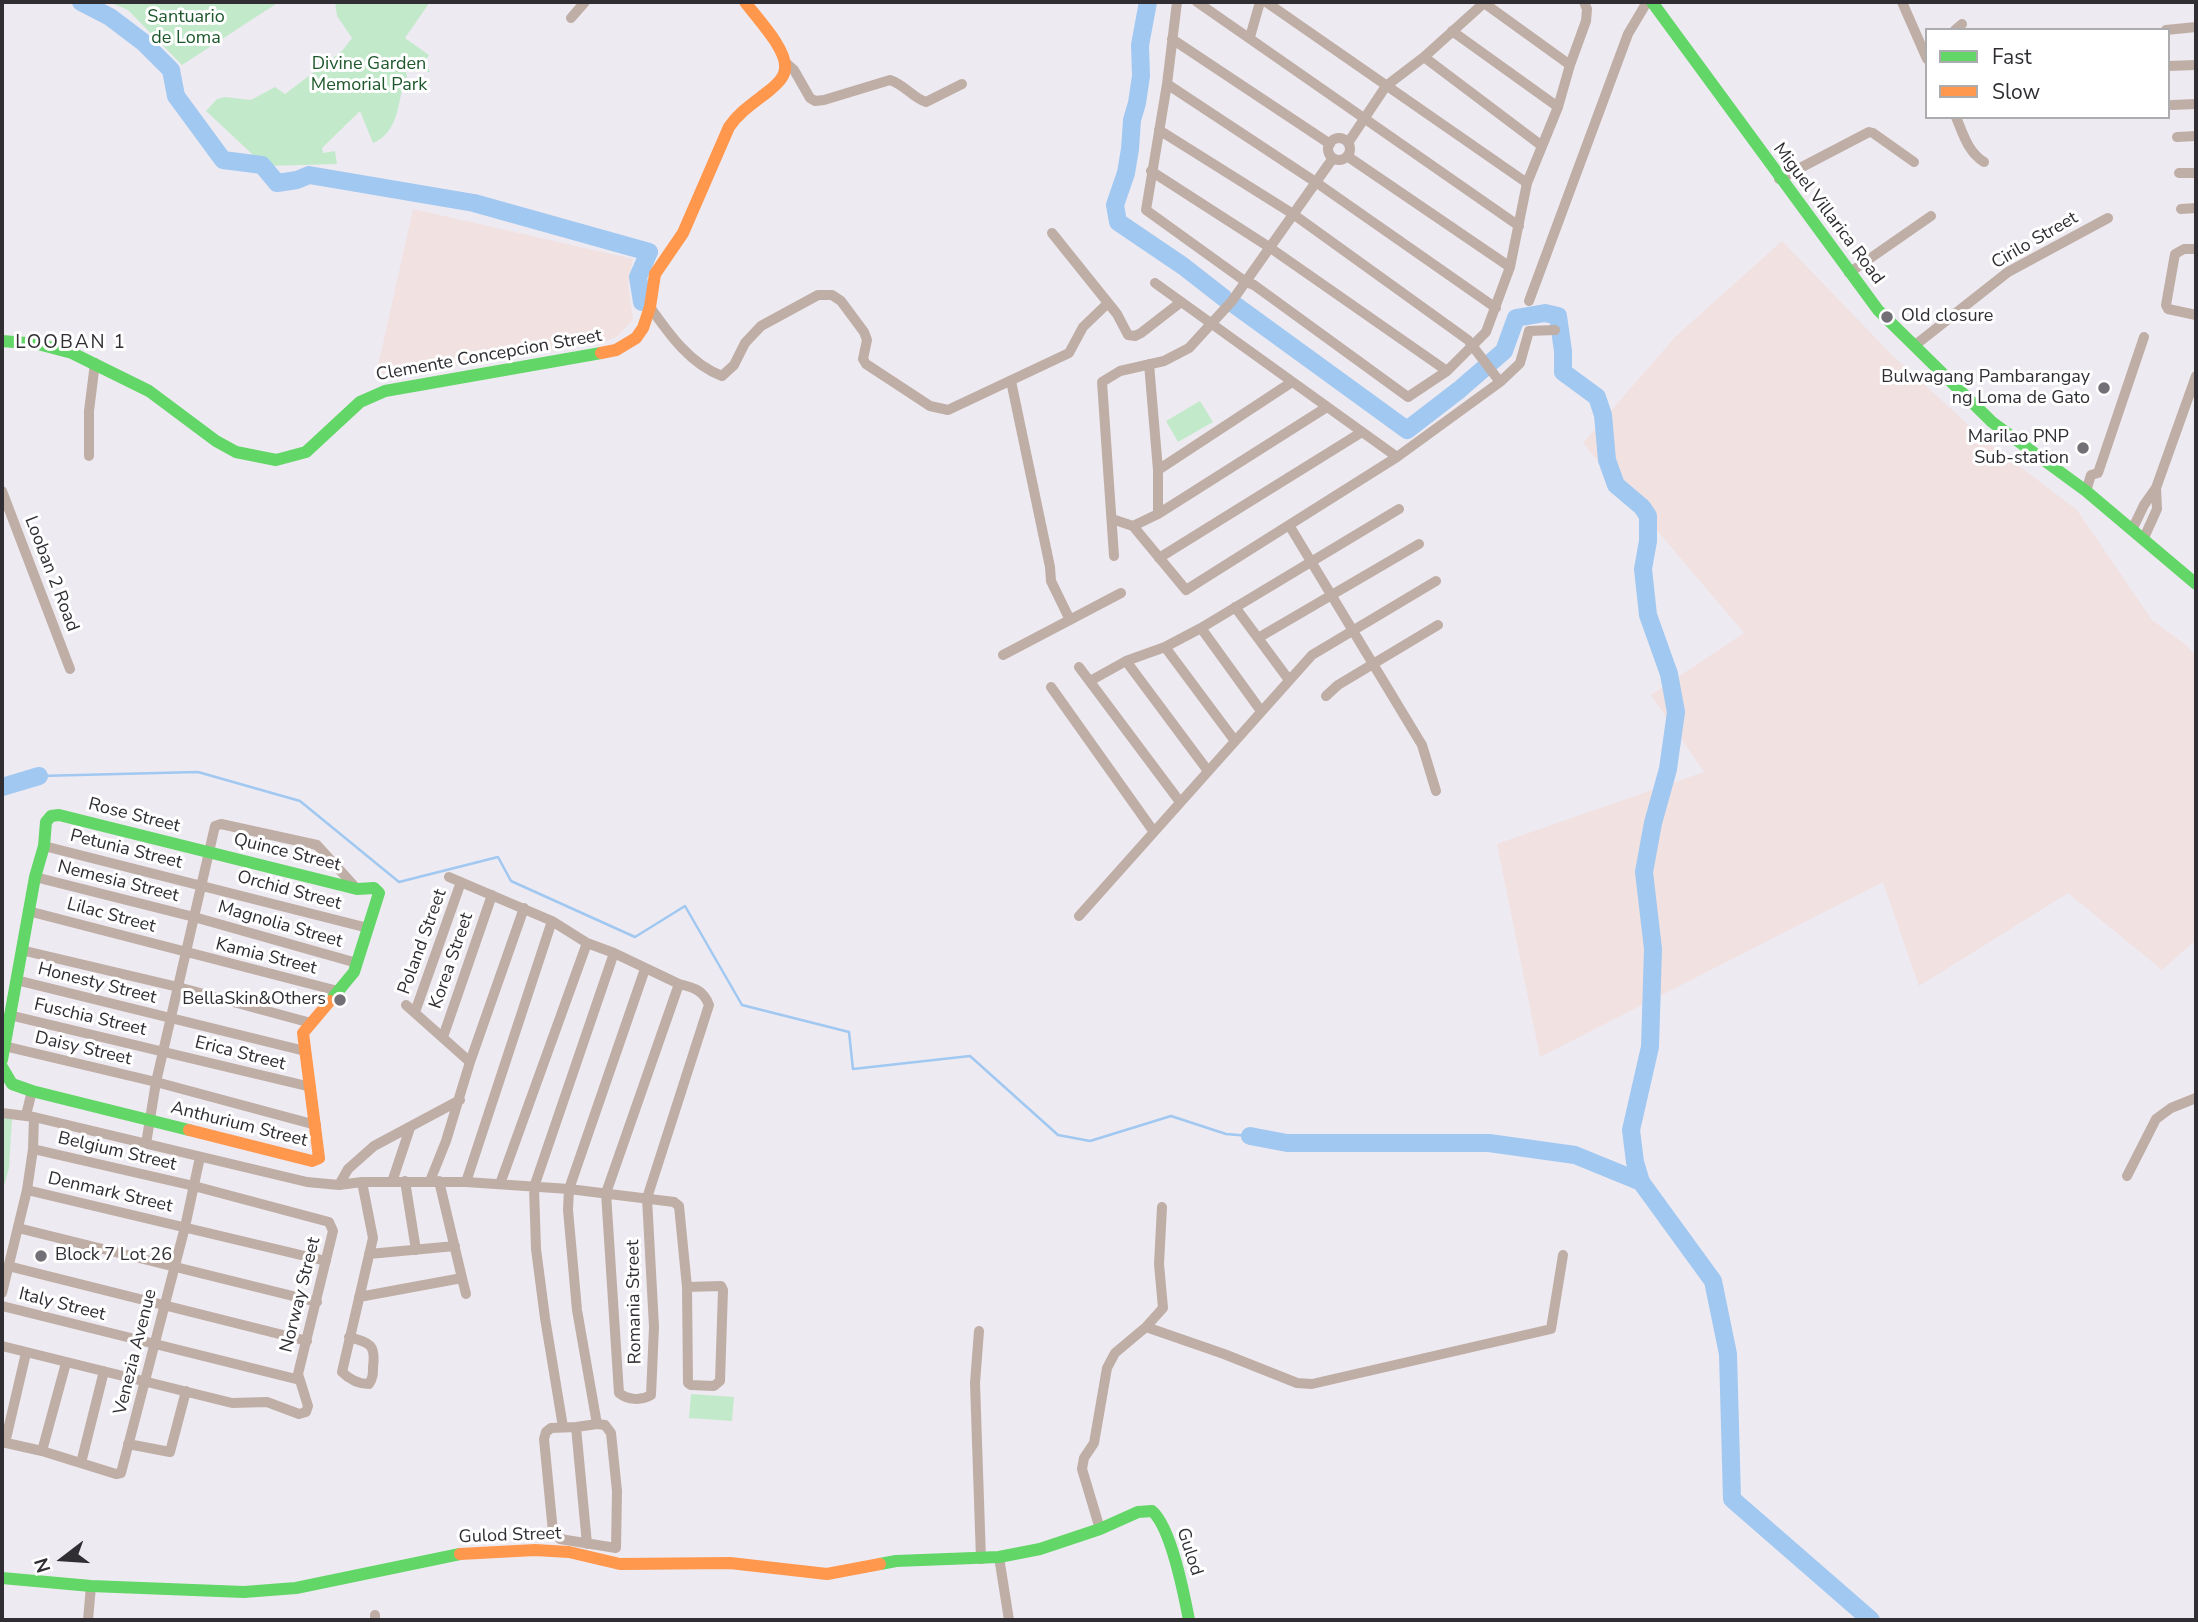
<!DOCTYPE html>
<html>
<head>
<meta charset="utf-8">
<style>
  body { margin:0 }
  #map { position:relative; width:2198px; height:1622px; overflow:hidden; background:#eeeaf2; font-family:"Nunito Sans",sans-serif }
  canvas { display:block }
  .frame { position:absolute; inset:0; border:4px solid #302d33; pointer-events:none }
  .legend { position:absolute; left:1925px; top:28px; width:245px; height:91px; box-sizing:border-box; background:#fff; border:2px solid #acabad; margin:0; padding:9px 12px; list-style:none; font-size:21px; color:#302d33 }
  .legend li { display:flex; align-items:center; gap:14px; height:35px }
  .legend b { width:35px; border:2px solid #acabad }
  .north { position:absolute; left:28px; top:1524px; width:70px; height:70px; -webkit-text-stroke:5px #fff; paint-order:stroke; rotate:253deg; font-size:19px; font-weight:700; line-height:28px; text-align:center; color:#302d33 }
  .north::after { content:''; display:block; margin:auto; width:24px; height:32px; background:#302d33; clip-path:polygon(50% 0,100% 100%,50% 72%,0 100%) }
</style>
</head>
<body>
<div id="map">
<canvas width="2198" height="1622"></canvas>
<div class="frame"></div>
<ul class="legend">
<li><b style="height:9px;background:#63d668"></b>Fast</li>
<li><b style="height:9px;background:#ff974d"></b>Slow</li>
</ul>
<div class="north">N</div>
</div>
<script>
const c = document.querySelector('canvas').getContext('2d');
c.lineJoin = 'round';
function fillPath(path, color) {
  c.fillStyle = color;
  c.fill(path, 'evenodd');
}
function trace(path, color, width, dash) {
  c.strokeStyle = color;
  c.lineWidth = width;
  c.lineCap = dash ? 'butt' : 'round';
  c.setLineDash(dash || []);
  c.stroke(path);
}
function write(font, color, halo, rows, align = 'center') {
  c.font = font + ' "Nunito Sans",sans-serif';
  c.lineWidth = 6;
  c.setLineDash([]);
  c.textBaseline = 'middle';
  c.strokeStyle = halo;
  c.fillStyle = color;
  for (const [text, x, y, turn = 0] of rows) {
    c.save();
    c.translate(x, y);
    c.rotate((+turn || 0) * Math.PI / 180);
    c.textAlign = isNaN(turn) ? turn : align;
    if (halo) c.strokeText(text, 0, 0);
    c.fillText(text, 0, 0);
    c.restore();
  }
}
fillPath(new Path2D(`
  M 413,209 L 633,259 L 628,284 L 633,319 L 618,336 L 604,342 L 501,360 L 376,375 Z
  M 1782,241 L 1892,355 L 1985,440 L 2077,510 L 2152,620 L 2186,645 L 2196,656 L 2196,940 L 2162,970 L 2068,893 L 1919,986 L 1883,882 L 1540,1057 L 1497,844 L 1704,772 L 1651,695 L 1744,633 L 1583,443 L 1675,337 Z`), '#f1e1e0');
fillPath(new Path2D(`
  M 109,2 L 279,2 L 182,65 L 128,10 Z
  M 335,2 L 430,2 L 405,38 L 429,55 L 425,61 L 430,72 L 406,71 L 408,86 L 402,89 C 398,110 395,134 373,143 L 360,111 L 322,148 L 323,153 L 335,151 L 337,164 L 265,166 L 206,111 L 217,99 L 225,97 L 251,100 L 275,87 L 285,94 L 342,51 L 352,38 L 337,16 Z
  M 1200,401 L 1213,422 L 1178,442 L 1166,421 Z
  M 2,1116 L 12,1119 L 9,1168 L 2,1193 Z
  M 691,1394 L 734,1397 L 732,1421 L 689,1418 Z`), '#c2eaca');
trace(new Path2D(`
  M 39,776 L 198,772 L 300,801 L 399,882 L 498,857 L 511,881 L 635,937 L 685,906 L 742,1005 L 849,1032 L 853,1069 L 970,1056 L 1058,1135 L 1090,1141 L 1171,1116 L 1226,1134 L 1250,1136`), '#a0c8f1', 2.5);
trace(new Path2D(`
  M 81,2 L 110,17 L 143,42 L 171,70 L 176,96 L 223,160 L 262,165 L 277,183 L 297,180 L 309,175 L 474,203 L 649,252 L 638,277 L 642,302
  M 1148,2 L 1140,45 L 1141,76 L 1137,103 L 1132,120 L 1130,149 L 1126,173 L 1115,205 L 1118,222 L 1183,266 L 1224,298
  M 1235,305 L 1407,430 L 1459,390 L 1504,351 L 1516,318 L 1545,313 L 1558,316 L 1563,351 L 1563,372 L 1597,397 L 1603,415 L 1607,460 L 1616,485 L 1642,507 L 1648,516 L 1648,541 L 1643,569 L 1648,615 L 1669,674 L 1676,712 L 1668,769 L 1653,823 L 1644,872 L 1653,949 L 1650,1047 L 1631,1130 L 1635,1162 L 1641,1182
  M 2,787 L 39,776
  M 1250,1136 L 1287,1143 L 1489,1143 L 1575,1155 L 1641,1182 L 1713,1281 L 1728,1354 L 1732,1499 L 1871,1620`), '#a0c8f1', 18);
trace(new Path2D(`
  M 1177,2 L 1167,84 L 1146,210 L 1246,282 L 1254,285 L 1408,397 L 1447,371 L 1486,332 L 1510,267 L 1527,183 L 1558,107 L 1570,65 L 1586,21 L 1587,9 L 1584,2
  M 1197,2 L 1519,226
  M 1266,2 L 1527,183
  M 1902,2 L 1927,59
  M 1484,3 L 1570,65
  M 571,18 L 585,2
  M 1955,30 L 1962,24
  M 2166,30 L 2196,27
  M 1452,31 L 1558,107
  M 1250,37 L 1260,2
  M 1172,39 L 1330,144
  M 1424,57 L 1542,146
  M 786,63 L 794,70 L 810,98 L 815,101 L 824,100 L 890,80 C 905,85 913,98 926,102 L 962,84
  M 2168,66 L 2196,65
  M 1167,84 L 1317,183 L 1496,308
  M 2172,105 L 2196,104
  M 1956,117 C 1963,134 1968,152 1984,162
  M 1159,130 L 1293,214 L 1468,340 L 1500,382
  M 2177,137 L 2196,136
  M1328 149a11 11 0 1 1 22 0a11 11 0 1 1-22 0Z
  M 1348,143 L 1386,86 L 1424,57 L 1485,2
  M 1347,156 L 1510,267
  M 1151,171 L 1269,247 L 1447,371
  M 2179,173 L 2196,173
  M 1779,179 L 1869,132 L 1873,133 L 1914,162
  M 2181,209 L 2196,208
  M 1052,233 L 1117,314 L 1128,335 L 1135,336 L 1141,333 L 1181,302
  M 2196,249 L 2184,249 L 2175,254 L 2166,305 L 2168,309 L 2196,315
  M 1849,273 L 1931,216
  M 1155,283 L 1397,457
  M 1529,301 L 1628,34 L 1647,2
  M 650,307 C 669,334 690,364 722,376 L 734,365 L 745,343 L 761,326 L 818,295 L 832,295 L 841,301 L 864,332 L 867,340 L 863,359 L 866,364 L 930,406 L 948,410 L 1069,353 L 1083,327 L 1108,303
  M 1914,346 L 2008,272 L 2108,218
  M 1149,364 L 1158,470 L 1158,514
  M 1011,381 L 1050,567 L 1051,581 L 1070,620
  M 89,456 L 89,411 L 95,363
  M 1158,470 L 1292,382
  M 2,491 L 70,669
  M 2086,491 L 2091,475 L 2098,473 L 2144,337
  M 1112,519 L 1133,526 L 1186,590 L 1397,457 L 1500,382 L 1520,363 L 1529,331 L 1555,330
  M 1289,525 L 1422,745 L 1436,791
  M 1133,526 L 1158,514 L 1327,407
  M 2132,530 L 2144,505 L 2156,488 L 2196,376
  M 2143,540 L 2157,509 L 2156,488
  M 1114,556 L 1102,382 L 1120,371 L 1164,361 L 1189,348 L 1232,301 L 1333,158
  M 1159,558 L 1362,432
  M 1235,607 L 1289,680
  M 1201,628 L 1261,711
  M 1258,638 L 1419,544
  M 1165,647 L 1235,741
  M 1003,655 L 1121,593
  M 1126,661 L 1208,771
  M 1079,667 L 1180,802
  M 1090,681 L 1126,661 L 1165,647 L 1201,628 L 1399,509
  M 1051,687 L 1154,832
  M 1326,696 L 1338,685 L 1438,625
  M 44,846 L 368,928
  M 35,877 L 194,917 L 357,963
  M 449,877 L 552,921 L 587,943 L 614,953 L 679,984 L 606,1193 L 619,1393 C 628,1400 641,1401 651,1395 L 654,1327 L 647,1198 L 709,1005 C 703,990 695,988 679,984
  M 28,911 L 338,991
  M 1079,916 L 1312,655 L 1436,581
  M 21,950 L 178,987 L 311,1023
  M 16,980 L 305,1051
  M 406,1005 L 470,1062
  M 415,1012 L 461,882
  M 9,1015 L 311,1087
  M 443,1037 L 492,895
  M 4,1046 L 156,1082 L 316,1125
  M 2,1113 L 34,1117 L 307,1182 L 339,1185 L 362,1182 L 466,1182 L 569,1189 L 674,1202 L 679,1206 L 687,1287 L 688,1383 L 691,1385 L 714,1386 L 720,1381 L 723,1290 L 721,1286 L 687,1287
  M 26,1115 L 32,1091
  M 146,1144 L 156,1082 L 215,826 L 221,824 L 317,845 L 357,889
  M 2127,1176 L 2156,1119 L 2171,1108 L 2196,1098
  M 405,1181 L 416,1250
  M 430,1181 L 446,1141 L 470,1062 L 524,908
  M 392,1182 L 410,1128
  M 466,1182 L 552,921
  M 500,1184 L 587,943
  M 339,1185 L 348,1169 L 374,1146 L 460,1100
  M 27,1190 L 326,1261
  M 18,1228 L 317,1302
  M 369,1254 L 455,1246
  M 8,1266 L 307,1341
  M 462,1278 L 466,1294
  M 2,1293 L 27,1190 L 33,1149 L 34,1117
  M 359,1297 L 462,1278 L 439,1181
  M 2,1306 L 300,1380
  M 1146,1327 L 1224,1354 L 1297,1383 L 1312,1384 L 1551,1329 L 1563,1255
  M 979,1331 L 975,1383 L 981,1559
  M 349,1337 C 370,1343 376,1344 373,1367 C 373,1374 373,1378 369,1384 C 359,1384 349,1379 342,1372 L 373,1238 L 362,1182
  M 2,1346 L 232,1403 L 267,1402 L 299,1414 L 306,1412 L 308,1406 L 298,1374 L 333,1231 L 329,1222 L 194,1186 L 33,1149
  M 597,1424 L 577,1310 L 568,1210 L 569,1189 L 645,969
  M 597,1424 L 605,1425 L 611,1433 L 617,1491 L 616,1548 L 560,1539 L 553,1532 L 544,1439 L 546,1432 L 551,1428 L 576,1427 Z
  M 563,1427 L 545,1318 L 536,1249 L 534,1187 L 614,953
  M 576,1427 L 587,1544
  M 2,1442 L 42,1451 L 116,1474 L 121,1473 L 185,1227 L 200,1157
  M 5,1443 L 26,1353
  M 128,1444 L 170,1452 L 186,1391
  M 42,1451 L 66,1363
  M 81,1463 L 104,1371
  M 1100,1529 L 1082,1469 L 1084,1458 L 1094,1443 L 1107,1368 L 1115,1353 L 1146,1327 L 1163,1308 L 1159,1264 L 1162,1207
  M 999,1557 L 1009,1620
  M 88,1620 L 91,1586
  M 375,1620 L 375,1615`), '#bfaea5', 10);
trace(new Path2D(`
  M 1652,2 L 1878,310 L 1992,422 L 2086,491 L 2196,584
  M 2,341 L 38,344 L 72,353 L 149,391 L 216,441 L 236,452 L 276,460 L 306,452 L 360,402 L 385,391 L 601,353
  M 2,1060 L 35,877 L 44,846 L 46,822 L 51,816 L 59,815 L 357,889 L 374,888 L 379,893 L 354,972 L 330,1001
  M 2,1067 L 12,1084 L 32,1091 L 189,1130
  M 880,1564 L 896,1561 L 999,1557 L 1040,1549 L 1100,1529 L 1138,1512 L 1152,1511 C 1171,1527 1184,1594 1189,1620
  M 2,1578 L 91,1586 L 244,1592 L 296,1588 L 460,1554`), '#63d668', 12);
trace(new Path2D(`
  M 601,353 L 616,350 L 636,338 L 643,328 L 650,307 L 655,274 L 683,233 L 729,127 C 740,111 755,102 770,90 C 777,84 785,77 785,68 C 787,49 756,17 745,2
  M 189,1130 L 312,1161 L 319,1158 L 303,1033 L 330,1001
  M 460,1554 L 535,1550 L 569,1552 L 620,1564 L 730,1563 L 827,1574 L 880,1564`), '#ff974d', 12);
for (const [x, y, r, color] of [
  [1887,317,7,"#726f76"],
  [2104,388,7,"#726f76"],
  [2083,448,7,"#726f76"],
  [340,1000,7,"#726f76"],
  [41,1256,7,"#726f76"]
]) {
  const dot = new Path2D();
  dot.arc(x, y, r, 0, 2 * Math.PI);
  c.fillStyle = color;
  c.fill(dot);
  trace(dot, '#fff', 2.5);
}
write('18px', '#1d572b', '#fff', [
  ["Santuario",186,18],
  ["de Loma",186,39],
  ["Divine Garden",369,65],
  ["Memorial Park",369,86]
]);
write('18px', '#302d33', '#fff', [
  ["Miguel Villarica Road",1828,214,53],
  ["Cirilo Street",2035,241,-30],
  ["Clemente Concepcion Street",489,356,-10],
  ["Looban 2 Road",51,574,69],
  ["Rose Street",134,816,14],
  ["Petunia Street",126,850,14],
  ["Quince Street",287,853,14],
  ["Nemesia Street",118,882,14],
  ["Orchid Street",289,891,15],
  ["Lilac Street",111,916,15],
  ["Magnolia Street",280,925,16],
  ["Poland Street",423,942,-70],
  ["Kamia Street",266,957,14],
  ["Korea Street",452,961,-71],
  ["Honesty Street",97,984,14],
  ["Fuschia Street",90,1018,13],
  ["Daisy Street",83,1049,13],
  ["Erica Street",240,1054,14],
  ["Anthurium Street",239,1125,14],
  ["Belgium Street",117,1152,13],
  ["Denmark Street",110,1193,13],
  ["Norway Street",301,1295,-76],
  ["Romania Street",635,1302,-91],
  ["Italy Street",62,1305,14],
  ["Venezia Avenue",136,1352,-76],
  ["Gulod Street",510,1536,-2],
  ["Gulod",1189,1552,72]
]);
write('18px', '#302d33', '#fff', [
  ["Old closure",1901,317,"left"],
  ["Bulwagang Pambarangay",2090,378],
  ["ng Loma de Gato",2090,399],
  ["Marilao PNP",2069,438],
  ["Sub-station",2069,459],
  ["BellaSkin&Others",326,1000],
  ["Block 7 Lot 26",55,1256,"left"]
], 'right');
c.letterSpacing = '2px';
write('19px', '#302d33', '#fff', [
  ["LOOBAN 1",71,343]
]);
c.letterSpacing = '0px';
</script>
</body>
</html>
